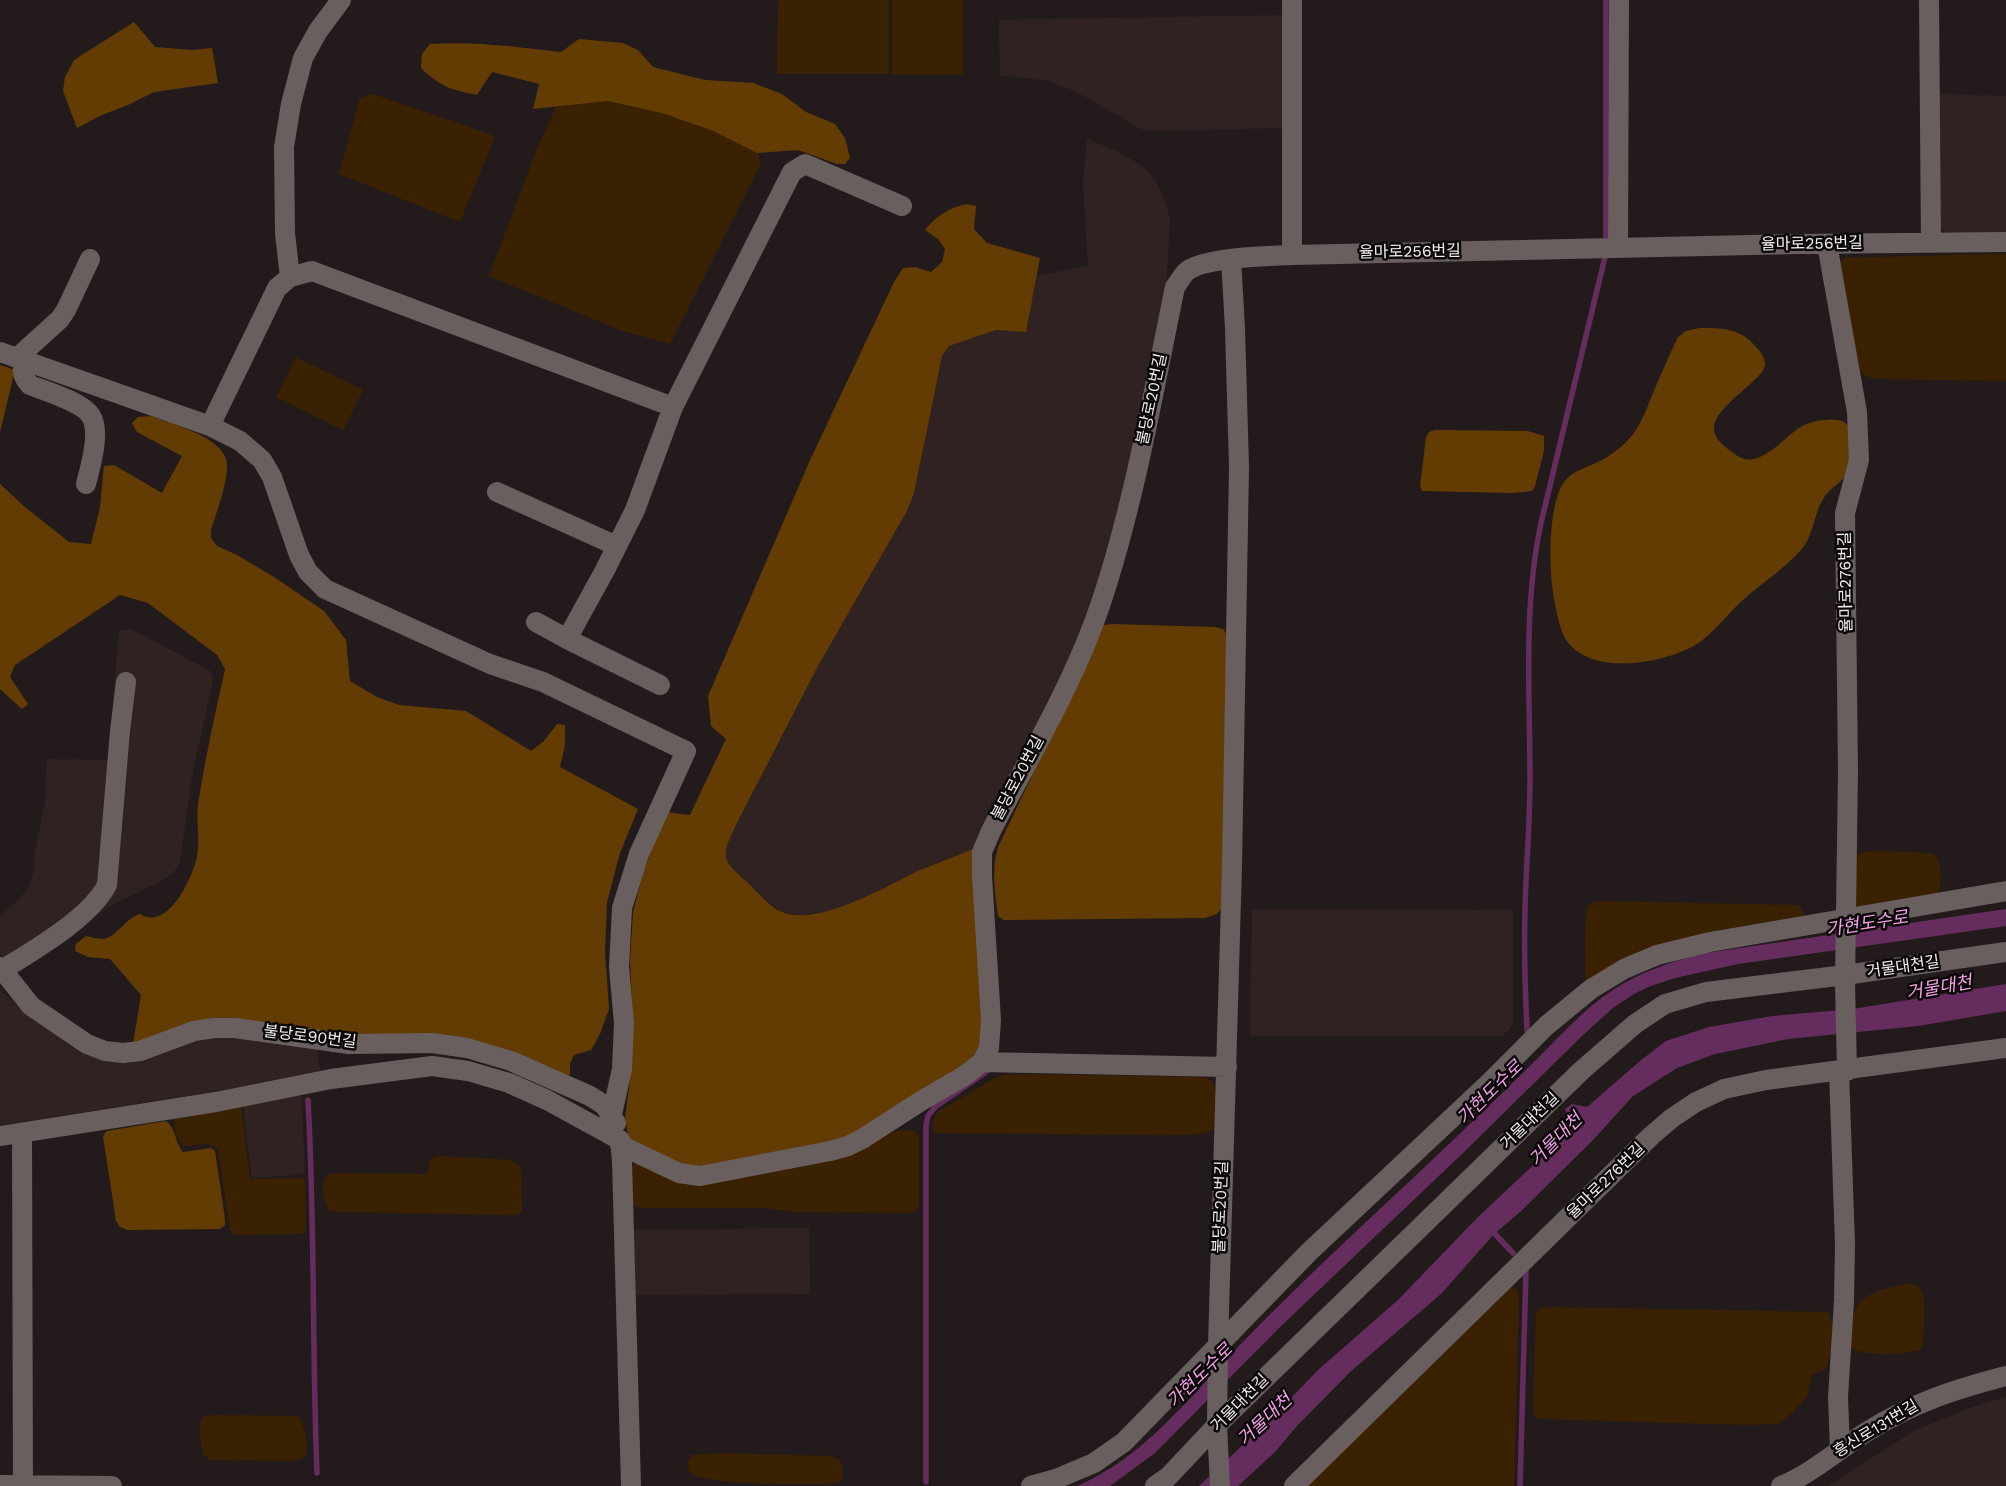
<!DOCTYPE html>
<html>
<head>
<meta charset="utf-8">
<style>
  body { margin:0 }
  canvas { display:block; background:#231b1b }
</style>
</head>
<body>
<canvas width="2006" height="1486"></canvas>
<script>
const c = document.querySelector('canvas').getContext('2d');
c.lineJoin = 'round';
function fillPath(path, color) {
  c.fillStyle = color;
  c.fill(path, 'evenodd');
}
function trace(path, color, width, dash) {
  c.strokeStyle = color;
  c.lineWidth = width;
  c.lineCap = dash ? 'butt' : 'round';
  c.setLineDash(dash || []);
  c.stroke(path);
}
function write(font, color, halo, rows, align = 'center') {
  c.font = font + ' "Work Sans","Noto Sans KR",sans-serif';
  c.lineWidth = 5;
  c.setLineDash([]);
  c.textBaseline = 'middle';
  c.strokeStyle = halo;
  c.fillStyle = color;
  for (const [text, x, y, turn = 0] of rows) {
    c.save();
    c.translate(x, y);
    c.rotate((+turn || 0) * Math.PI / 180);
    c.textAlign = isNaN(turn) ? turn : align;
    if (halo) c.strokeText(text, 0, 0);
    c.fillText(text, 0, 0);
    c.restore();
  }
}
fillPath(new Path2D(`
  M 1284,15 L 1286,128 L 1147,131 L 1138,128 L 1118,115 L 1075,91 L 1049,81 L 1000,75 L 999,20 Z
  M 1938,94 L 2006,96 L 2006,236 L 1947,234 L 1941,228 L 1939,219 Z
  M 1087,139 L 1117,151 L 1139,164 L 1155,179 L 1164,198 L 1170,218 L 1166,289 L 1137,436 L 1093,600 L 1047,711 L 973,849 L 921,870 L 848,905 L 824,912 L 802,915 L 781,912 L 730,867 L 724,856 L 726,846 L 818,666 L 907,511 L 942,356 L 949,346 L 996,330 L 1025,331 L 1037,276 L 1088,266 L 1083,182 Z
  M 131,629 L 210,671 L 213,679 L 191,781 L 180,862 L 174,872 L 165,879 L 114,904 L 67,933 L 13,971 L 0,953 L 0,916 L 20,899 L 29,885 L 34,871 L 35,851 L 45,803 L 47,759 L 108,760 L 119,631 Z
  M 1252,909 L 1513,910 L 1513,1023 L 1509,1030 L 1501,1036 L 1250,1036 Z
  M 0,990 L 30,1015 L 92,1056 L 217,1033 L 316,1046 L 321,1075 L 0,1125 Z
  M 301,1093 L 305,1174 L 252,1178 L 243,1104 Z
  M 809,1228 L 810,1294 L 633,1295 L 632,1230 Z
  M 2006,1397 L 2006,1486 L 1828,1486 L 1914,1431 L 1972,1407 Z`), '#312222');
fillPath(new Path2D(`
  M 778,0 L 889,0 L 889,74 L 777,74 Z
  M 892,0 L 963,0 L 963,75 L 892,75 Z
  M 373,94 L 495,136 L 460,222 L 339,174 L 360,98 Z
  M 608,101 L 665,114 L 713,131 L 757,153 L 761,163 L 670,344 L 620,330 L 489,276 L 537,149 L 556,107 Z
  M 1984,254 L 2006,254 L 2006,381 L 1883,379 C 1869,377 1864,379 1857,365 L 1840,263 L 1845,258 Z
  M 296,357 L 363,390 L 343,430 L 276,397 Z
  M 1876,851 L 1931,853 L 1937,857 C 1941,869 1944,886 1935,897 L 1858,908 L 1853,903 L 1856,855 L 1865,852 Z
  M 1598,901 L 1794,905 L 1799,906 L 1804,913 L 1803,918 L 1588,983 L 1586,980 L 1585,971 C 1586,958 1583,917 1588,907 C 1590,903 1594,902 1598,901 Z
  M 1024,1074 L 1200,1077 C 1206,1078 1211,1079 1214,1085 C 1218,1093 1216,1122 1213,1130 L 1203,1133 L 1183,1135 L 935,1133 C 931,1124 933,1117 939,1111 L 995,1078 L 1005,1075 Z
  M 241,1106 L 250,1179 L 303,1178 L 305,1183 L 306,1230 L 301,1234 L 235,1235 L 230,1230 L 218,1150 C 211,1139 194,1147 183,1146 C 177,1138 172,1126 176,1116 Z
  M 905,1130 L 915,1131 L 919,1137 L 919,1205 L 915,1211 L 909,1213 L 795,1212 L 765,1208 L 641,1208 L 633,1205 L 630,1170 L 634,1164 L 641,1163 L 664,1174 Z
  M 438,1156 L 511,1160 L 518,1164 L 521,1172 L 522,1211 L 517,1215 L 340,1212 L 330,1211 C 325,1204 319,1182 327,1176 C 330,1174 333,1174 335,1173 L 425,1174 L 429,1170 C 429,1162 430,1158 438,1156 Z
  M 1907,1284 C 1912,1284 1918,1284 1921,1290 C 1927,1299 1923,1332 1923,1344 L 1920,1350 C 1907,1355 1863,1356 1851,1348 C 1850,1298 1861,1294 1907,1284 Z
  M 1514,1288 L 1518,1291 L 1519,1298 L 1514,1486 L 1305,1486 L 1508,1289 Z
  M 1544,1307 L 1828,1312 C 1836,1324 1832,1358 1825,1370 L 1812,1374 L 1807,1397 L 1791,1414 L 1777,1424 L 1748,1425 L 1544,1419 L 1537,1418 L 1533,1412 L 1536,1316 L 1539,1309 Z
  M 219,1415 L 298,1416 C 303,1421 310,1448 305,1455 C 302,1460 295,1460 290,1461 L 210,1460 L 204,1455 C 202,1446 194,1421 206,1416 C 209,1415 215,1415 219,1415 Z
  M 720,1453 L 831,1456 C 843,1460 843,1467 842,1479 L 839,1482 L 827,1484 C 799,1484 707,1486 689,1472 L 688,1461 L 692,1455 Z`), '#3a2102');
fillPath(new Path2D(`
  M 134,22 L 155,47 L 192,50 L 212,48 L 218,83 L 154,92 L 128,105 L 102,115 L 77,128 L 63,91 L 65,77 L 74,60 Z
  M 579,39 L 623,43 L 638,50 L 653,67 L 705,80 L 753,83 L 782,94 L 806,112 L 835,124 L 845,138 L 850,158 L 845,164 L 837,164 L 798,150 L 757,153 L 713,131 L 665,114 L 608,101 L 533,109 L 539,84 L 492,72 L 477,95 C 451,90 441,87 421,68 L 422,54 L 430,44 C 474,41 517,47 561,52 Z
  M 966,204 L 976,206 L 974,229 L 987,243 L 1040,258 L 1026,332 L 996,330 L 949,346 L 942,356 L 914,493 L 907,511 L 818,666 L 736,825 C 721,857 720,858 747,882 C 756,890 771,908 782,912 C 819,927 886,886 920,870 C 938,863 956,856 973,849 L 983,1019 L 981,1043 L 975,1054 L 958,1072 L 850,1135 L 820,1145 L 758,1155 L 713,1165 L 692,1167 L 671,1162 L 629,1139 L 625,1118 L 630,1080 L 633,1021 L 630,961 L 633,913 L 642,876 L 666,812 L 690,815 L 726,739 L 711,726 L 708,696 L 811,458 L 894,282 L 903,268 L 915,267 L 931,272 L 942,262 L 945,249 L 938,239 L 925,230 C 936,216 949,208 966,204 Z
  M 1700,328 C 1722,328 1740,328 1755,346 C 1759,350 1766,358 1765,365 C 1764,380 1714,406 1714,428 C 1714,438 1722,444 1729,450 C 1737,456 1744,461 1754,459 C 1774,454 1787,434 1804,425 C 1811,422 1818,420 1826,420 C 1848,417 1853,428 1852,449 C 1851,456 1848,470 1845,476 C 1840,484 1830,488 1825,496 C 1813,513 1815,535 1800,551 C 1784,569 1763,582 1745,598 C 1729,612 1715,632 1697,644 C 1666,663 1599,675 1571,646 C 1560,635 1557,614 1554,599 C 1549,569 1548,518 1560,489 C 1568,471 1584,469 1600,461 C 1610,456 1622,447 1630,438 C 1641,425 1647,408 1653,393 C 1661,374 1669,356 1678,337 L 1686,331 Z
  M 0,365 L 15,370 L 0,432 Z
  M 151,416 C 172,424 219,436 226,459 C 231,476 216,513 211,530 L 211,538 L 217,546 L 237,555 L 274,577 L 324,611 L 346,640 L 350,681 L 377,697 L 399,705 L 466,711 L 531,751 L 544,741 L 557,724 L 565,725 L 565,745 L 560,767 L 638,809 L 620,853 L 607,902 L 605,953 L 609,1009 L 600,1034 L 591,1050 L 574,1055 L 570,1063 L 570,1075 L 561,1077 L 369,1038 L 225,1021 L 133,1044 L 141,995 L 110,959 L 88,957 L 75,951 L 76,944 L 86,936 C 91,937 98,939 103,939 C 119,936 124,919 140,914 C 167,931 190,882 196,861 C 201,844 196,822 198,804 C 205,759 215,714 225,669 L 217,655 L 148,603 L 120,595 L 15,665 L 10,677 L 28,704 L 22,709 L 0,689 L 0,484 L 25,507 L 69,542 L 91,544 L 100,507 L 104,466 L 114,465 L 162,493 L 182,456 L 137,432 L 132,423 L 138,417 Z
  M 1435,430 L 1528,431 L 1544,436 L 1544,451 L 1535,486 L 1532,491 L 1513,493 L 1422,491 L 1420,486 L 1426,437 L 1429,432 Z
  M 1112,624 L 1214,627 L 1223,629 L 1227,635 L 1223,906 L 1217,914 L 1205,918 L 1004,920 L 998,916 C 995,892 991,870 998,847 L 1104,625 Z
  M 166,1121 C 176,1128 175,1143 183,1152 L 211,1148 L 215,1151 L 225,1219 L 225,1225 L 220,1229 L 127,1230 L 120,1227 L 116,1221 L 103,1136 L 107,1131 Z`), '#633c03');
fillPath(new Path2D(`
  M 2006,909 L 2006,926 L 1738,964 L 1675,978 L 1648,987 L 1634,994 L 1614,1007 L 1583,1035 L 1463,1153 L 1280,1327 L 1155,1453 L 1110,1486 L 1077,1486 C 1143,1458 1189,1398 1237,1348 C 1312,1270 1392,1199 1470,1124 C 1493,1102 1516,1080 1539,1057 C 1562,1034 1585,1008 1613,990 C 1642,971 1673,961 1706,953 Z
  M 2006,984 L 2006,1011 L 1918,1026 L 1788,1039 L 1715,1054 L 1677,1068 L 1633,1096 L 1593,1140 L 1520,1212 L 1493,1235 L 1442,1293 L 1350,1372 L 1297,1426 L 1275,1452 L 1238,1486 L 1199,1486 L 1274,1416 L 1318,1370 L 1398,1300 L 1477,1218 L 1542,1157 L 1568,1128 L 1569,1121 L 1565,1109 L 1572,1104 L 1587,1107 L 1640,1061 L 1666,1041 L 1709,1027 L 1772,1016 L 1853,1009 Z`), '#652d5e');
trace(new Path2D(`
  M 1606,239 L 1606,0
  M 1527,1030 C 1525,990 1524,949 1525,909 C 1526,866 1530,823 1530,780 C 1530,695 1523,607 1541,523 L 1605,257
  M 308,1100 C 315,1224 312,1349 317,1473
  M 1490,1229 L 1513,1253
  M 926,1482 L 926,1125 L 928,1116 L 935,1107 L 986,1072
  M 1520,1486 L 1526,1270`), '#652d5e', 5.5);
trace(new Path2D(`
  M 1929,0 L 1931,243
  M 1827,244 L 1857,412 L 1859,460 L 1845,513 L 1848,771 L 1845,984 L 1847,1071
  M 1618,248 L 1619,0
  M 1292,255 L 1292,0
  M 290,277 L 285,233 L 284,147 L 291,104 L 303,58 L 318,31 L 341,0
  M 0,352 L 210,426 L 240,441 L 262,460 L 272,477 L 299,555 L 308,572 L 325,589 L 490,664 L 543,682 L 686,751 L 639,854 L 622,908 L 619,967 L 624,1023 L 622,1069 L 612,1114
  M 17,358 L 60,319 L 66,310 L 90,259
  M 24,360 C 22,372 22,376 30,385 C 45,391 83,402 91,416 C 101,433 90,467 86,484
  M 210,426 L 277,288 L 290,277 L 312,271 L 673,407
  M 497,492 L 617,546
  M 536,622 L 567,639
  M 660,685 L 567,639 L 605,570 L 635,510 L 673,407 L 792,172 L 805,164 L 902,206
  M 0,967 L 31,1006 L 87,1044 L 105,1051 L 123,1053 L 140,1051 L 194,1031 L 214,1028 L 235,1028 L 349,1044 L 432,1043 L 467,1048 L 511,1061 L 590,1096 L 604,1105 L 616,1123
  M 2,970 C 34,950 90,918 107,885 L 120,731 L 126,682
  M 982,1062 L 1227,1067
  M 1839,1071 L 1845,1245 L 1844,1301 L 1838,1397 L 1840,1450
  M 22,1133 L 23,1485
  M 0,1136 L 216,1102 L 331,1079 L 432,1066 L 468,1071 L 509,1083 L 547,1100 L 620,1140 L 622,1161 L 631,1486
  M 620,1145 L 679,1173 L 700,1176 L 830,1151 L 848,1146 L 862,1139 L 921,1101 L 964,1076 L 982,1062 L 989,1048 L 991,1020 L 982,876 L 982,852 L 991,831 C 1030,756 1074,683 1101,603 C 1135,500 1153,393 1175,287 C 1179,282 1182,276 1186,272 C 1202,257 1270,256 1292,255 L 1797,244 L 2006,242
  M 0,1485 L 112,1486
  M 1031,1486 L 1056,1479 L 1094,1463 L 1124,1442 L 1309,1252 L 1488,1084 L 1546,1026 L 1591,989 L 1624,969 L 1657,955 L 1710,942 L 2006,891
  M 1155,1486 L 1168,1477 L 1217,1425 L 1581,1071 L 1635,1024 L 1665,1004 L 1706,992 L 1845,975 L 2006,952
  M 1220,1486 L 1217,1425 L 1218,1346 L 1232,866 L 1239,467 L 1235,328 L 1231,259
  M 1294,1486 L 1651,1136 L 1672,1118 L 1696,1102 L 1724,1089 L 1766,1080 L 2006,1048
  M 1781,1486 C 1813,1473 1839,1449 1868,1431 C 1915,1402 1953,1390 2006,1376`), '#695f5e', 20);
write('16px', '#f3eded', '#0a0707', [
  ["율마로256번길",1812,244,-1],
  ["율마로256번길",1410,252,-1],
  ["불당로20번길",1152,399,-78],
  ["율마로276번길",1846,582,-91],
  ["불당로20번길",1018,778,-62],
  ["거물대천길",1903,967,-8],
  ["불당로90번길",310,1037,7],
  ["거물대천길",1530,1121,-44],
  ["율마로276번길",1606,1181,-44],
  ["불당로20번길",1221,1207,-88],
  ["거물대천길",1240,1403,-45],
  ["흥신로131번길",1876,1429,-31]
]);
write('italic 18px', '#f5a0e9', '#0a0707', [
  ["가현도수로",1867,924,-9],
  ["거물대천",1939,988,-10],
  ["가현도수로",1490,1093,-44],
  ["거물대천",1556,1140,-45],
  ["가현도수로",1200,1376,-44],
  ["거물대천",1265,1420,-43]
]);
</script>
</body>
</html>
